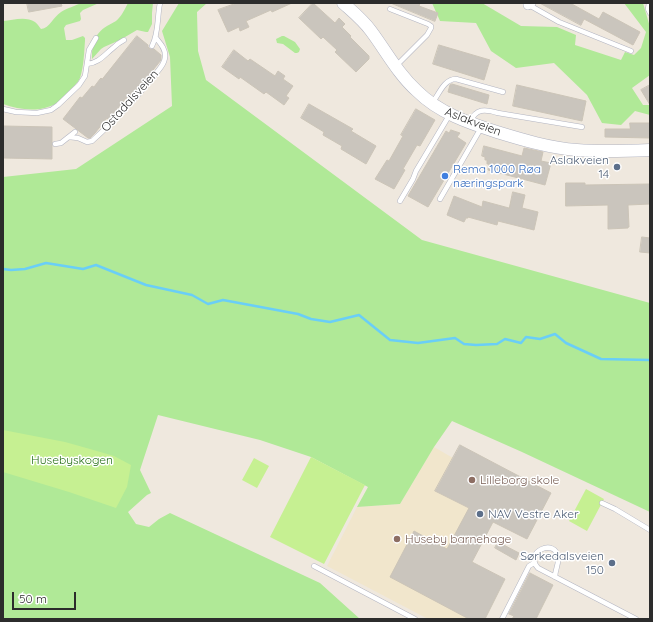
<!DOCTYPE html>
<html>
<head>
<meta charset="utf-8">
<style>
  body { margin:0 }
  #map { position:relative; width:653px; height:622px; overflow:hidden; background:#efe8de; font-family:Quicksand,sans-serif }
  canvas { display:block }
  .frame { position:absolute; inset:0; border:4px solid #2c2c2c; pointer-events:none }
  .scale { position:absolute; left:12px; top:592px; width:64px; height:18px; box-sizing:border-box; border:2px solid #2c2c2c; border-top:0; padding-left:5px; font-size:12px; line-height:14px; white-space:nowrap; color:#2c2c2c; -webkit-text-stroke:3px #fff; paint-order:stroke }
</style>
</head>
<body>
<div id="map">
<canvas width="653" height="622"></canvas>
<div class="frame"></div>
<div class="scale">50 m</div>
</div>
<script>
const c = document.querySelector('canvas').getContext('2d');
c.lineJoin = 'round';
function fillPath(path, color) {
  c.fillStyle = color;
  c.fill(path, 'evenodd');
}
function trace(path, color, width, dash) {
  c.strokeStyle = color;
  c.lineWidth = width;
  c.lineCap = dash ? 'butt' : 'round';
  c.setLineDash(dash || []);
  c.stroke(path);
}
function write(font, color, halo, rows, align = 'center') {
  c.font = font + ' Quicksand,sans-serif';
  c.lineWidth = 3;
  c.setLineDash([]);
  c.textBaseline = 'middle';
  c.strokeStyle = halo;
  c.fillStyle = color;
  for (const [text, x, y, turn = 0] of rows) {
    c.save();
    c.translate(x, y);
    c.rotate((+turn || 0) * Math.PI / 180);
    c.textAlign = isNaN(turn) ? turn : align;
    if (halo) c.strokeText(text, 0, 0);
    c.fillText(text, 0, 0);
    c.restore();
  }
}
fillPath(new Path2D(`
  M 434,447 L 453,458 L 436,491 L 469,508 L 469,619 L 428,619 L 327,566 L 357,507 L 400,504 Z`), '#f1e6cc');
fillPath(new Path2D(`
  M 82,3 L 99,3 L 83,10 L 80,13 L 81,19 L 80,21 L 66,25 L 64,28 L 66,40 L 72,40 L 83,36 L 85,38 L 85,41 C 84,53 84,66 80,78 C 78,83 72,88 68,92 C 64,96 61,100 57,103 C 40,113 20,110 3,104 L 3,21 C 13,20 26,16 35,22 C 38,24 39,27 41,29 C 50,28 53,17 61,12 C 66,9 76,5 82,3 Z
  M 128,3 L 153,3 L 152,13 L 152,24 L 148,32 L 146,32 L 137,30 L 120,40 L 104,47 L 101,49 L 92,59 C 92,44 94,34 107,26 C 110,24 113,23 116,21 C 121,17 125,9 128,3 Z
  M 179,3 L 207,3 L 197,12 L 198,51 L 206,80 L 422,240 L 650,303 L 650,512 L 522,452 L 452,421 L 434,447 L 400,504 L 357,507 L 368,487 L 311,457 L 260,440 L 158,415 L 140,470 L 151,493 L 147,495 L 128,512 L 136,524 L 149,527 L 159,519 L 170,513 L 320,583 L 360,619 L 3,619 L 3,177 L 76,169 L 172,106 L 170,57 L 162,31 Z
  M 432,3 L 482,3 L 521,26 L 557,27 L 576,35 L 575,45 L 621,60 L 625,52 L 634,55 L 641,48 L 646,32 L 624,3 L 643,3 L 650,27 L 650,75 L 632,88 L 643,105 L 650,105 L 650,115 L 635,111 L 621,125 L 602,123 L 587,95 L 554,63 L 516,68 L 491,51 L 476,23 L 440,21 Z
  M 282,36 L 284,36 L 295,42 L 300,49 L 299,52 L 297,53 L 295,53 L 283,44 L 277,43 L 276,39 Z`), '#b0e997');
fillPath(new Path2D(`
  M 3,430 L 65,442 L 90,449 L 114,456 L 131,465 L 127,487 L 116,508 L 69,492 L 3,472 Z
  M 311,457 L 365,485 L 324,564 L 270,537 Z
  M 254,458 L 269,466 L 257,488 L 242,480 Z
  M 586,489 L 604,499 L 587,531 L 569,521 Z`), '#c6f092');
trace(new Path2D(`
  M 3,269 L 11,270 L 25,269 L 46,263 L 83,269 L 96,265 L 146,285 L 192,295 L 208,304 L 223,300 L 298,314 L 311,319 L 330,322 L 359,315 L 390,340 L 418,343 L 455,338 L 464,344 L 476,345 L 497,344 L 505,339 L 521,343 L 526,337 L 540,339 L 555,334 L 566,343 L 601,359 L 650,360`), '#6acef7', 2.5);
const building = new Path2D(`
  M 27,3 L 61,3 L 62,6 L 29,12 Z
  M 237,3 L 292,3 L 272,12 L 271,10 L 246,21 L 249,27 L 240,31 L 239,27 L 228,32 L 218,10 Z
  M 313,3 L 335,23 L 339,18 L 345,24 L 342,27 L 351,36 L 350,37 L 369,56 L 369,59 L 356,72 L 335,52 L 337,50 L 323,37 L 321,39 L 299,18 Z
  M 391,3 L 420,3 L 419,6 L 438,13 L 435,21 Z
  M 540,3 L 570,3 L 599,19 L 603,12 L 640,32 L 633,45 L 584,19 L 581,25 Z
  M 137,36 L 148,45 L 148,47 L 150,49 L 154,49 L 161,55 L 161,60 L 130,99 L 128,99 L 126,98 L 111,118 L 109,120 L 107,118 L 95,133 L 90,138 L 88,138 L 63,119 L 80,97 L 82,98 L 92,86 L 94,87 L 100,79 L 101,78 L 102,79 Z
  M 439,45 L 490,60 L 484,80 L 433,64 Z
  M 234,50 L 248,61 L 250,59 L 275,76 L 278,71 L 285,76 L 283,79 L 293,86 L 286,96 L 289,98 L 284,105 L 266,92 L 264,94 L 240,77 L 239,79 L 222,67 Z
  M 452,84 L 489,95 L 487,104 L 448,92 L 450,85 Z
  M 517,85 L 586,101 L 582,121 L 513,106 Z
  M 650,85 L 650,105 L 641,90 Z
  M 309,104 L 353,129 L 351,131 L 376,146 L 366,164 L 341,149 L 342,146 L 323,135 L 324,132 L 301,118 Z
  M 416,109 L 435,120 L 420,146 L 417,145 L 403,169 L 405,170 L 394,189 L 375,179 L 387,160 L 389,161 L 403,136 L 401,135 Z
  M 630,123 L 650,123 L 650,138 L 605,137 L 605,129 L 630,129 Z
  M 3,126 L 52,127 L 52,159 L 3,158 Z
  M 451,130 L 460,133 L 457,137 L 466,143 L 428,207 L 408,196 L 446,131 L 449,133 Z
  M 484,146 L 522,156 L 524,148 L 543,152 L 541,161 L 551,163 L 545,185 L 488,170 L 489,164 L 487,164 L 487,160 L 485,160 L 485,157 L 482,156 Z
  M 566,183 L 585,183 L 585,185 L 650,184 L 650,204 L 628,205 L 629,227 L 628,227 L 628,228 L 608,229 L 608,205 L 566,206 Z
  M 513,192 L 525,195 L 522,208 L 538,212 L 534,230 L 498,221 L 497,225 L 468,217 L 468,218 L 466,218 L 464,222 L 447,215 L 454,196 L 482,207 L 483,201 L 509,208 Z
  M 642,237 L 650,238 L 650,253 L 640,252 Z
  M 460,445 L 551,493 L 527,539 L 493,522 L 472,562 L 505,579 L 485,619 L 469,619 L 390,577 L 414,531 L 447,549 L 469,508 L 435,491 Z
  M 498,542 L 519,553 L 516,560 L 495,548 Z
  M 530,573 L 553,585 L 536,619 L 512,619 L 514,616 L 509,614 Z`);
fillPath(building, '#cac5bd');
trace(building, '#cbc4b7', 1);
const lane = new Path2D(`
  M 649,3 L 648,9 L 650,13
  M 529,5 L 559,22 L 631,51
  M 390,9 L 428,24 L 431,26 L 431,28 L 427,35 L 396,66
  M 152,46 C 159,33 157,17 160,3
  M 87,64 C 99,63 104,55 113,48 C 116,45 120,42 124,40
  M 433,102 C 439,94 444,79 456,79 L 503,92
  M 3,109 L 16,112 L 37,113 L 51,110 L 58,105 L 79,85 L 85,76 L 89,50 L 96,38
  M 470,122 C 476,108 485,109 498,113 L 582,127
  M 69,137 L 78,138 L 87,142 L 92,141 C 114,121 134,101 152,78 C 157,72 165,64 165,57 C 166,49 160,43 156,38
  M 55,144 L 61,143 L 75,132
  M 440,199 L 481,128
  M 400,201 L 413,179 L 416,171 L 450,114
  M 602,503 L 615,509 L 650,530
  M 314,566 L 415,619
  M 555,577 C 555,570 559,564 558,558 C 556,537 523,552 538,568 L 636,619
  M 502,619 L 529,566 L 534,563`);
const street = new Path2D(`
  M 528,5 L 531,3`);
const secondary = new Path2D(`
  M 343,3 C 353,12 363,20 371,31 C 386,51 398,74 417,91 C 439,113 469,123 497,132 C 523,140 550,148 577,150 C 601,152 626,151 650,150`);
trace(lane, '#b2b4c1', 5.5);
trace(street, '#b2b4c1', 10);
trace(secondary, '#b2b4c1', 13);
trace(lane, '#fff', 4.5);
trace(street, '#fff', 9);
trace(secondary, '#fff', 12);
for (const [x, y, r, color] of [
  [617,167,4,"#5c6f8a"],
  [445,176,4,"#3f7fe0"],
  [472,480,4,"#8d6e63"],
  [480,514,4,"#5c6f8a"],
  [397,539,4,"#8d6e63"],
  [612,563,4,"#5c6f8a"]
]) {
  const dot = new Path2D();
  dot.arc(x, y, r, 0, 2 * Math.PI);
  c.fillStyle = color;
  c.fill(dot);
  trace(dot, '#fff', 1.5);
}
write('12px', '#2c2c2c', '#fff', [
  ["Ostadalsveien",130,101,-48],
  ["Aslakveien",473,122,21]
]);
write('12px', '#4e5e75', '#fff', [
  ["Aslakveien",609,160],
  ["14",609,174],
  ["NAV Vestre Aker",488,514,"left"],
  ["Sørkedalsveien",604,556],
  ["150",604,570]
], 'right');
write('12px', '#366cbe', '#fff', [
  ["Rema 1000 Røa",453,169],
  ["næringspark",453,183]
], 'left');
write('12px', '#267016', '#fff', [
  ["Husebyskogen",72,460]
]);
write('12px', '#785e54', '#fff', [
  ["Lilleborg skole",480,480],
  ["Huseby barnehage",405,539]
], 'left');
</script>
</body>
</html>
